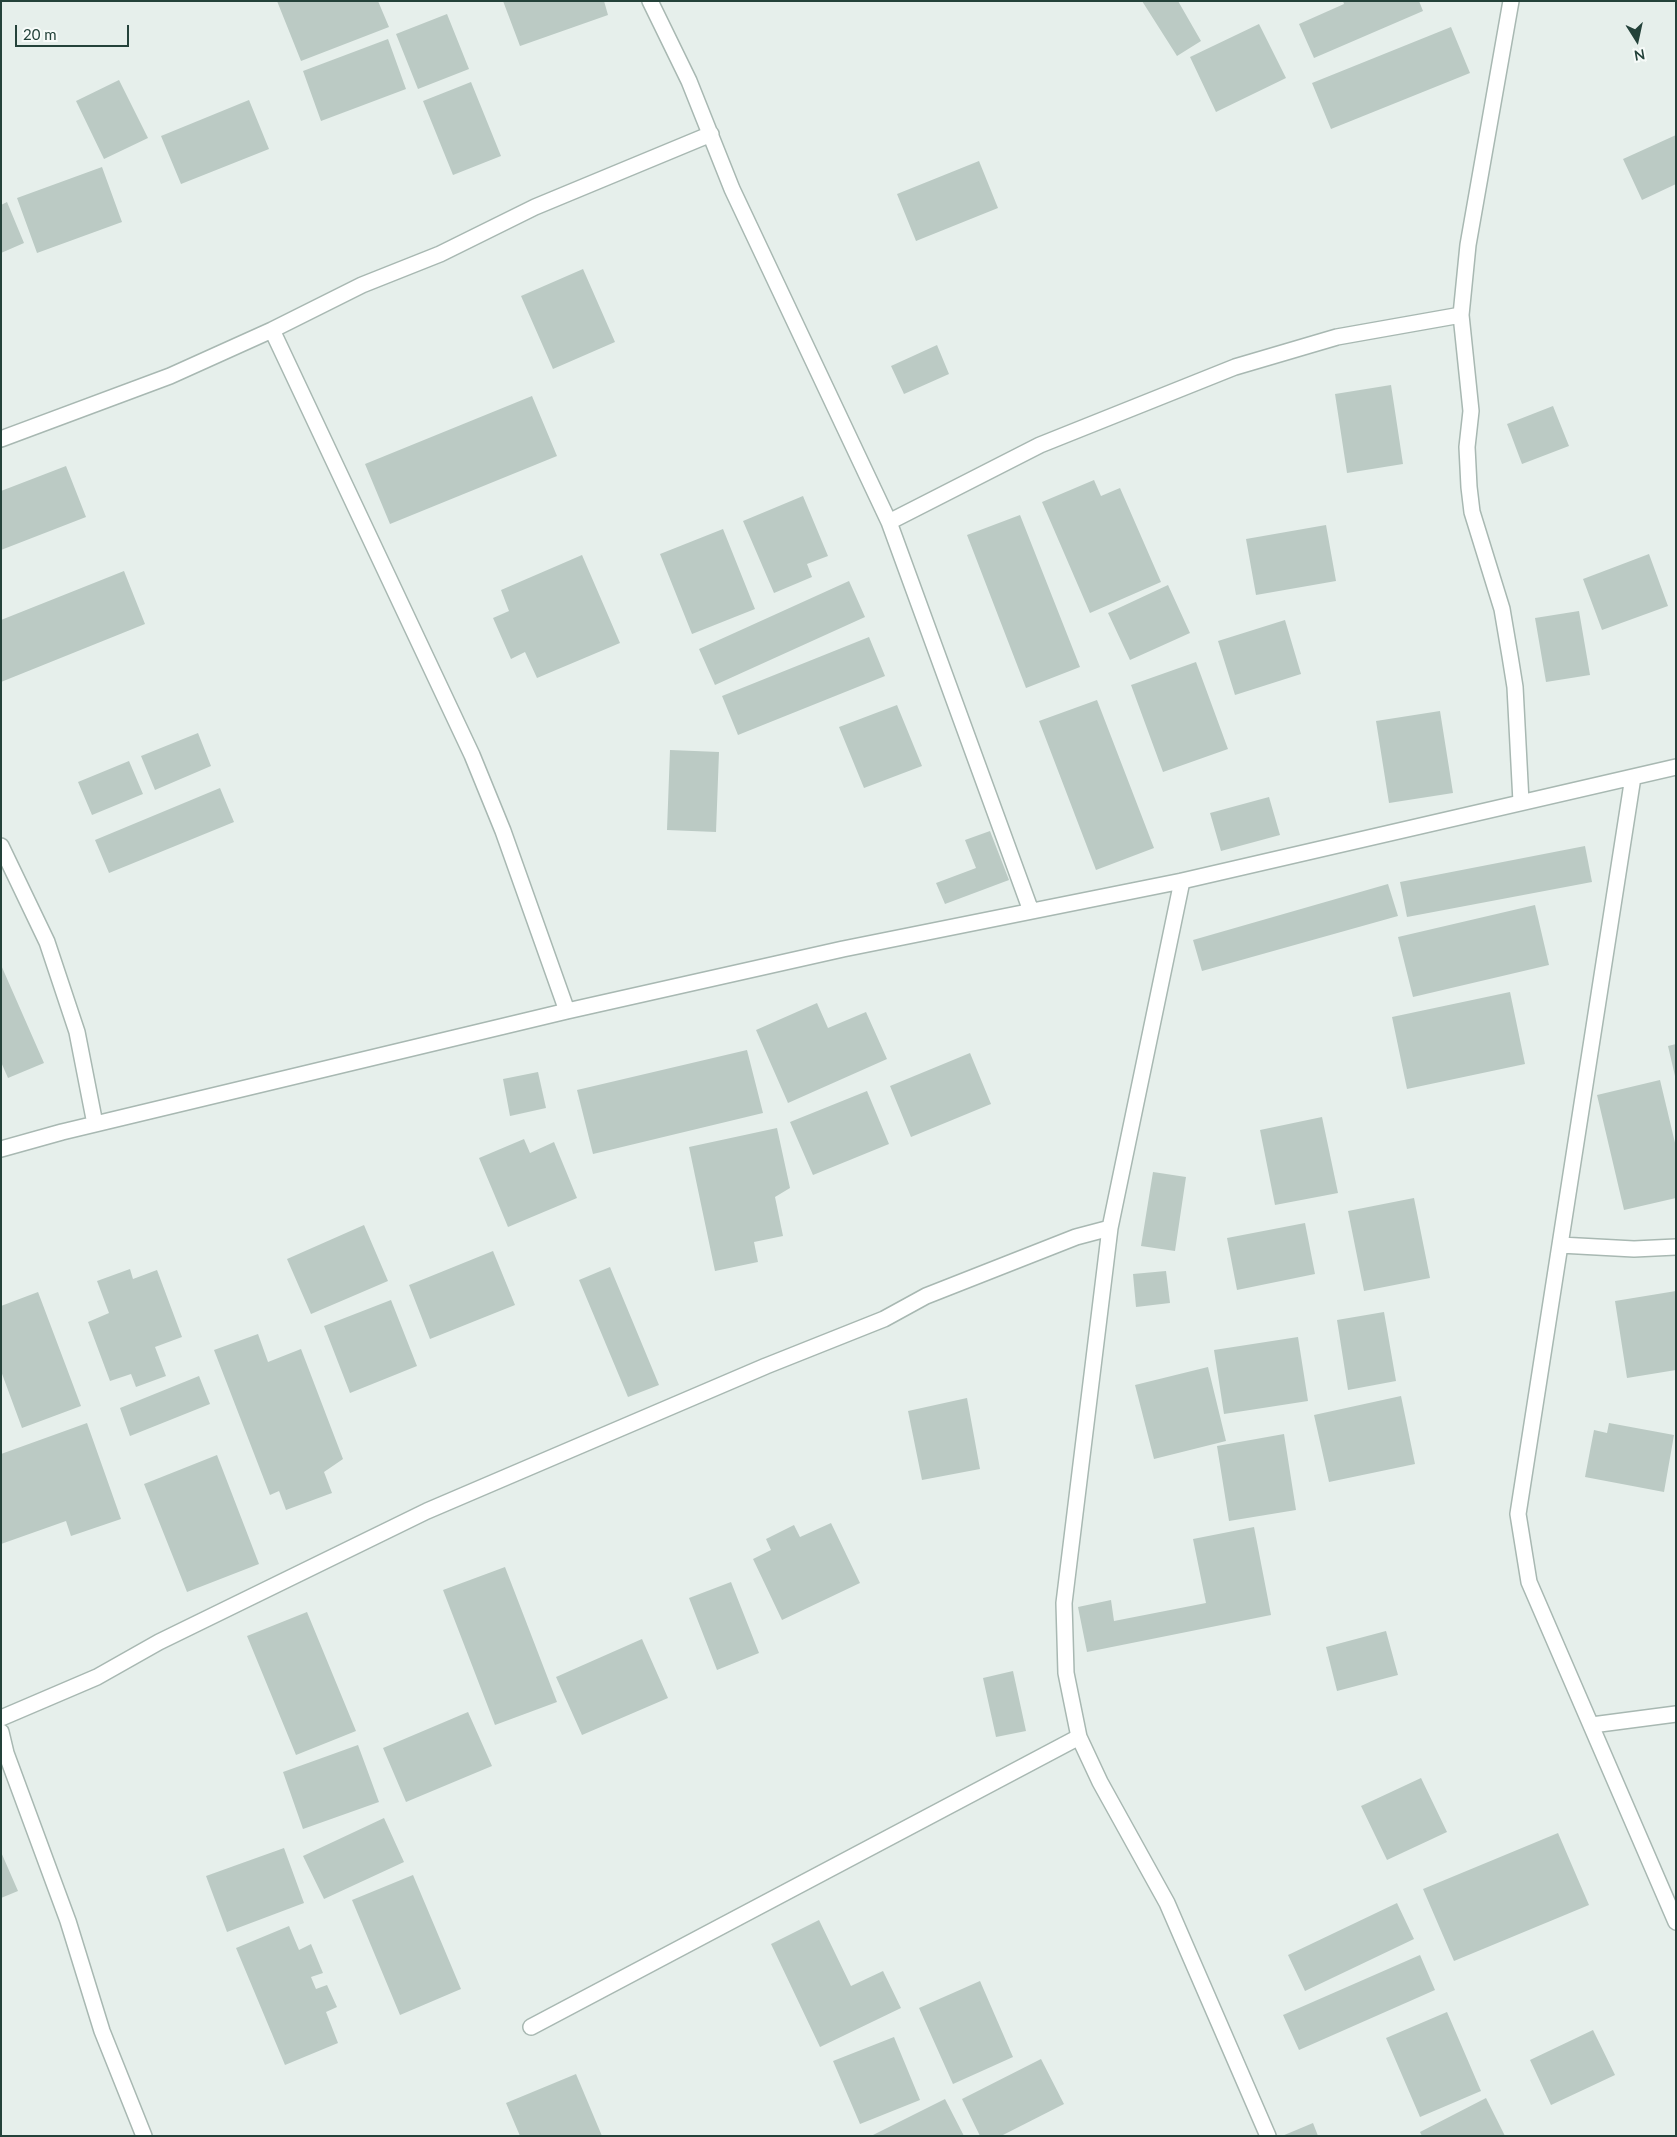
<!DOCTYPE html>
<html>
<head>
<meta charset="utf-8">
<style>
  body { margin:0 }
  #map { position:relative; width:1677px; height:2137px; overflow:hidden; background:#e6efeb; font-family:Lato,sans-serif }
  canvas { display:block }
  .frame { position:absolute; inset:0; border:2px solid #24423a; pointer-events:none }
  .north { position:absolute; left:1612px; top:15px; width:50px; height:50px; -webkit-text-stroke:4px #f7fbf9; paint-order:stroke; rotate:170deg; font-size:14px; font-weight:700; line-height:20px; text-align:center; color:#24423a }
  .north::after { content:''; display:block; margin:auto; width:18px; height:22px; background:#24423a; clip-path:polygon(50% 0,100% 100%,50% 72%,0 100%) }
  .scale { position:absolute; left:15px; top:25px; width:114px; height:22px; box-sizing:border-box; border:2px solid #24423a; border-top:0; padding-left:6px; font-size:15px; line-height:18px; white-space:nowrap; color:#24423a; -webkit-text-stroke:4px #f7fbf9; paint-order:stroke }
</style>
</head>
<body>
<div id="map">
<canvas width="1677" height="2137"></canvas>
<div class="frame"></div>
<div class="north">N</div>
<div class="scale">20 m</div>
</div>
<script>
const c = document.querySelector('canvas').getContext('2d');
c.lineJoin = 'round';
function fillPath(path, color) {
  c.fillStyle = color;
  c.fill(path, 'evenodd');
}
function trace(path, color, width, dash) {
  c.strokeStyle = color;
  c.lineWidth = width;
  c.lineCap = dash ? 'butt' : 'round';
  c.setLineDash(dash || []);
  c.stroke(path);
}
fillPath(new Path2D(`
  M 277,1 L 378,1 L 389,27 L 301,61 Z
  M 503,1 L 604,1 L 608,15 L 520,46 Z
  M 1142,1 L 1178,1 L 1201,41 L 1177,56 Z
  M 1343,1 L 1419,1 L 1423,11 L 1314,58 L 1299,24 L 1344,4 Z
  M 447,14 L 469,69 L 418,89 L 396,34 Z
  M 1259,24 L 1286,78 L 1216,112 L 1190,57 Z
  M 1451,27 L 1470,73 L 1331,129 L 1312,83 Z
  M 388,39 L 406,89 L 321,121 L 303,71 Z
  M 119,80 L 148,138 L 104,159 L 76,101 Z
  M 471,82 L 501,156 L 453,175 L 423,101 Z
  M 249,100 L 269,149 L 181,184 L 161,136 Z
  M 1676,135 L 1676,184 L 1642,200 L 1623,159 Z
  M 979,161 L 998,208 L 916,241 L 897,194 Z
  M 102,167 L 122,222 L 37,253 L 17,198 Z
  M 7,202 L 24,243 L 1,253 L 1,205 Z
  M 583,269 L 615,342 L 553,369 L 521,296 Z
  M 937,345 L 949,374 L 904,394 L 891,366 Z
  M 1391,385 L 1403,464 L 1347,473 L 1335,394 Z
  M 532,396 L 557,456 L 390,524 L 365,464 Z
  M 1553,406 L 1569,446 L 1522,464 L 1507,424 Z
  M 66,466 L 86,517 L 1,550 L 1,491 Z
  M 1094,480 L 1101,496 L 1120,488 L 1161,582 L 1090,613 L 1042,502 Z
  M 803,496 L 828,556 L 807,564 L 812,577 L 774,593 L 743,521 Z
  M 1020,515 L 1080,667 L 1026,688 L 967,535 Z
  M 1326,525 L 1336,581 L 1256,595 L 1246,539 Z
  M 723,529 L 755,609 L 692,634 L 660,554 Z
  M 1649,554 L 1668,606 L 1602,630 L 1583,579 Z
  M 582,555 L 620,643 L 537,678 L 525,652 L 511,659 L 493,618 L 509,611 L 501,590 Z
  M 124,571 L 145,624 L 1,682 L 1,620 Z
  M 849,581 L 865,617 L 715,685 L 699,649 Z
  M 1168,585 L 1190,633 L 1130,660 L 1108,613 Z
  M 1579,611 L 1590,675 L 1546,682 L 1535,618 Z
  M 1285,620 L 1301,674 L 1235,695 L 1218,641 Z
  M 869,637 L 885,676 L 738,735 L 722,696 Z
  M 1196,662 L 1228,749 L 1163,772 L 1131,685 Z
  M 1097,700 L 1154,848 L 1096,870 L 1039,721 Z
  M 897,705 L 922,766 L 864,788 L 839,727 Z
  M 1440,711 L 1453,793 L 1389,803 L 1376,721 Z
  M 198,733 L 211,766 L 155,790 L 141,756 Z
  M 670,750 L 719,752 L 716,832 L 667,830 Z
  M 129,761 L 143,794 L 92,815 L 78,782 Z
  M 220,788 L 234,822 L 109,873 L 95,840 Z
  M 1269,797 L 1280,835 L 1221,851 L 1210,813 Z
  M 990,831 L 1009,880 L 945,904 L 936,883 L 976,868 L 965,840 Z
  M 1585,846 L 1592,882 L 1407,917 L 1400,882 Z
  M 1388,884 L 1398,916 L 1202,971 L 1193,940 Z
  M 1535,905 L 1549,965 L 1413,997 L 1398,937 Z
  M 1,965 L 44,1063 L 8,1078 L 1,1062 Z
  M 1510,992 L 1525,1064 L 1407,1089 L 1392,1017 Z
  M 817,1003 L 828,1028 L 866,1012 L 887,1059 L 788,1103 L 756,1030 Z
  M 1676,1044 L 1676,1076 L 1675,1076 L 1668,1046 Z
  M 747,1050 L 763,1113 L 593,1154 L 577,1090 Z
  M 970,1053 L 991,1104 L 911,1137 L 890,1086 Z
  M 538,1072 L 546,1108 L 510,1116 L 503,1079 Z
  M 1660,1080 L 1676,1147 L 1676,1198 L 1624,1210 L 1597,1095 Z
  M 867,1091 L 889,1144 L 813,1175 L 790,1122 Z
  M 1322,1117 L 1338,1193 L 1275,1205 L 1260,1130 Z
  M 777,1128 L 790,1188 L 775,1197 L 783,1236 L 754,1242 L 758,1262 L 715,1271 L 689,1147 Z
  M 524,1139 L 530,1153 L 554,1142 L 577,1198 L 508,1227 L 479,1158 Z
  M 1153,1172 L 1186,1177 L 1175,1251 L 1141,1246 Z
  M 1414,1198 L 1430,1278 L 1364,1291 L 1348,1211 Z
  M 1305,1223 L 1315,1274 L 1237,1290 L 1227,1238 Z
  M 364,1225 L 388,1281 L 311,1314 L 287,1259 Z
  M 493,1251 L 515,1305 L 430,1339 L 409,1285 Z
  M 610,1267 L 659,1385 L 628,1397 L 579,1280 Z
  M 130,1269 L 133,1279 L 157,1270 L 182,1337 L 155,1347 L 166,1376 L 136,1387 L 131,1374 L 110,1381 L 88,1322 L 109,1313 L 97,1281 Z
  M 1166,1271 L 1170,1303 L 1136,1307 L 1133,1274 Z
  M 1676,1291 L 1676,1370 L 1627,1378 L 1615,1301 Z
  M 38,1292 L 81,1406 L 22,1428 L 1,1371 L 1,1306 Z
  M 391,1300 L 417,1366 L 350,1393 L 324,1326 Z
  M 1384,1312 L 1396,1381 L 1348,1390 L 1337,1320 Z
  M 258,1334 L 268,1362 L 301,1349 L 343,1459 L 324,1472 L 332,1493 L 286,1510 L 279,1491 L 270,1495 L 214,1350 Z
  M 1298,1337 L 1308,1401 L 1224,1414 L 1214,1350 Z
  M 1208,1367 L 1226,1441 L 1154,1459 L 1135,1385 Z
  M 199,1376 L 210,1404 L 130,1436 L 120,1408 Z
  M 1401,1396 L 1415,1464 L 1329,1482 L 1314,1415 Z
  M 967,1398 L 980,1469 L 922,1480 L 908,1411 Z
  M 87,1423 L 121,1519 L 71,1536 L 66,1521 L 1,1544 L 1,1454 Z
  M 1609,1423 L 1674,1435 L 1664,1492 L 1585,1477 L 1594,1430 L 1607,1433 Z
  M 1284,1434 L 1296,1510 L 1229,1521 L 1217,1446 Z
  M 217,1455 L 259,1564 L 187,1592 L 144,1484 Z
  M 831,1523 L 860,1583 L 782,1620 L 753,1559 L 771,1550 L 766,1539 L 794,1525 L 800,1537 Z
  M 1254,1527 L 1271,1615 L 1087,1652 L 1078,1607 L 1111,1600 L 1114,1621 L 1206,1603 L 1193,1539 Z
  M 505,1567 L 557,1702 L 495,1725 L 443,1590 Z
  M 731,1582 L 759,1653 L 717,1670 L 689,1598 Z
  M 307,1612 L 356,1731 L 296,1755 L 247,1636 Z
  M 1386,1631 L 1398,1675 L 1337,1691 L 1326,1647 Z
  M 642,1639 L 668,1698 L 582,1735 L 556,1677 Z
  M 1013,1671 L 1026,1731 L 996,1737 L 983,1678 Z
  M 468,1712 L 492,1766 L 406,1802 L 383,1748 Z
  M 358,1745 L 379,1802 L 303,1829 L 283,1772 Z
  M 1421,1778 L 1447,1832 L 1387,1860 L 1361,1806 Z
  M 384,1818 L 404,1862 L 324,1899 L 303,1856 Z
  M 1558,1833 L 1589,1905 L 1454,1961 L 1423,1889 Z
  M 284,1848 L 304,1903 L 227,1932 L 206,1876 Z
  M 1,1852 L 18,1891 L 1,1898 Z
  M 413,1875 L 461,1989 L 400,2015 L 352,1900 Z
  M 1397,1903 L 1414,1939 L 1305,1991 L 1288,1955 Z
  M 819,1920 L 851,1986 L 883,1971 L 901,2008 L 820,2047 L 771,1944 Z
  M 289,1926 L 299,1950 L 311,1944 L 323,1973 L 311,1977 L 316,1989 L 327,1985 L 337,2007 L 326,2012 L 338,2043 L 285,2065 L 236,1948 Z
  M 1420,1955 L 1435,1990 L 1299,2050 L 1283,2015 Z
  M 980,1981 L 1013,2057 L 953,2084 L 919,2008 Z
  M 1447,2012 L 1481,2091 L 1420,2117 L 1386,2038 Z
  M 1593,2030 L 1615,2075 L 1551,2105 L 1530,2060 Z
  M 894,2037 L 920,2100 L 860,2124 L 833,2061 Z
  M 1041,2059 L 1064,2104 L 1001,2136 L 980,2136 L 962,2099 Z
  M 576,2074 L 602,2136 L 520,2136 L 506,2103 Z
  M 1486,2098 L 1505,2136 L 1422,2136 L 1420,2132 Z
  M 945,2099 L 964,2136 L 871,2136 Z
  M 1313,2123 L 1318,2136 L 1282,2136 Z`), '#bbcac4');
const minor = new Path2D(`
  M 650,1 L 689,81 L 732,189 L 889,522 L 1031,911
  M 1511,1 L 1468,245 L 1461,315 L 1471,411 L 1467,447 L 1469,487 L 1472,512 L 1502,609 L 1510,656 L 1515,687 L 1521,802
  M 272,330 L 472,755 L 503,831 L 567,1011
  M 1,439 L 170,376 L 272,330 L 362,285 L 440,254 L 535,207 L 711,134
  M 889,522 L 1040,445 L 1235,367 L 1337,337 L 1461,315
  M 1633,777 L 1518,1514 L 1529,1582 L 1676,1922
  M 1,846 L 47,942 L 77,1032 L 95,1124
  M 1182,881 L 1110,1228 L 1064,1603 L 1066,1673 L 1079,1737 L 1100,1782 L 1167,1903 L 1268,2136
  M 1,1149 L 62,1132 L 567,1011 L 843,949 L 1182,881 L 1676,767
  M 1560,1245 L 1634,1249 L 1676,1247
  M 1,1718 L 97,1677 L 159,1642 L 427,1511 L 766,1366 L 884,1319 L 926,1296 L 1076,1237 L 1110,1228
  M 1592,1725 L 1676,1714
  M 1,1732 L 6,1753 L 68,1921 L 102,2031 L 144,2136
  M 531,2027 L 1079,1737`);
trace(minor, '#a8b8b2', 18);
trace(minor, '#fff', 15);
</script>
</body>
</html>
